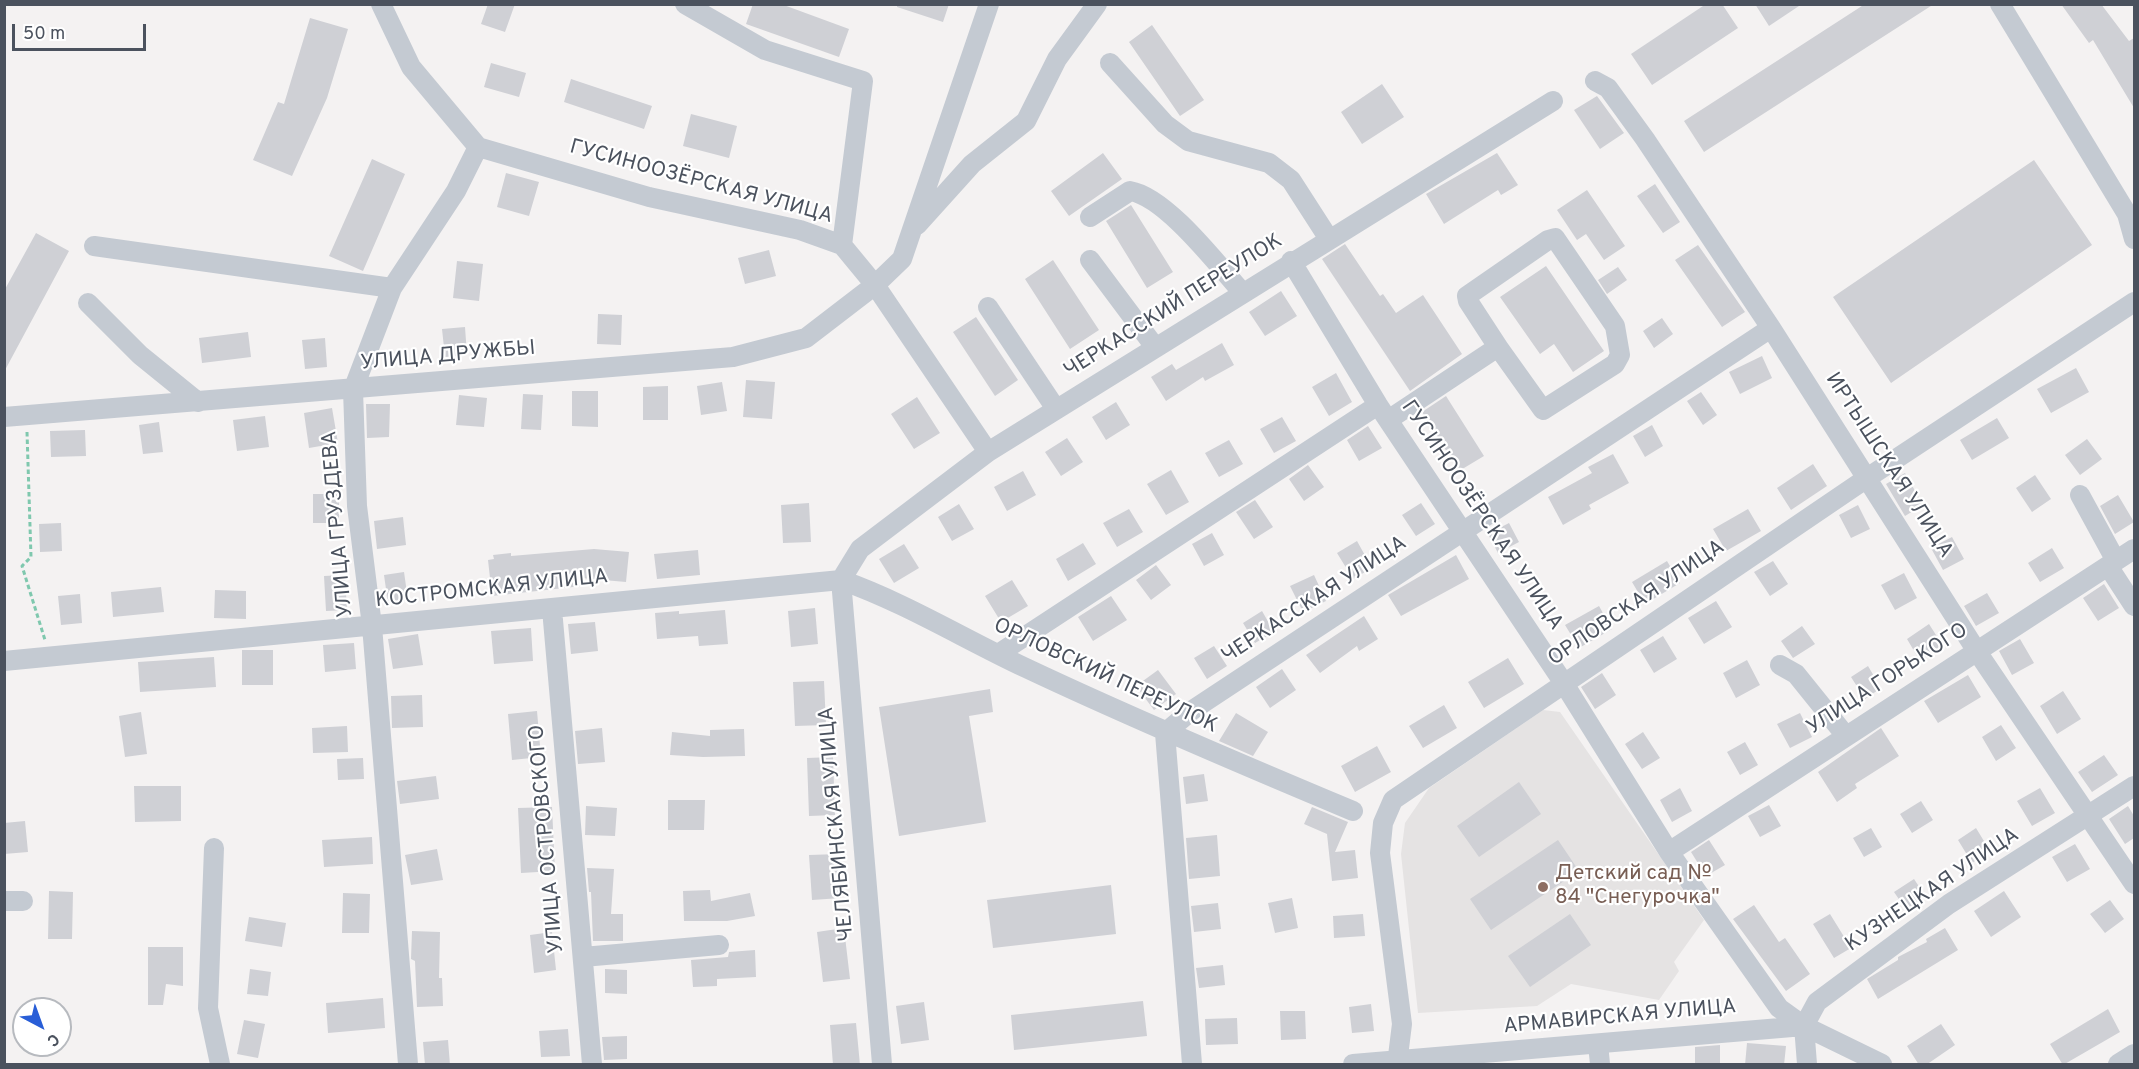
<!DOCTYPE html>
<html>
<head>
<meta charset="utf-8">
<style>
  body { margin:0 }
  #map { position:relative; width:2139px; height:1069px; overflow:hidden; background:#f4f2f2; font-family:Overpass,sans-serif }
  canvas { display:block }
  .frame { position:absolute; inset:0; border:6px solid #4b525e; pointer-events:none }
  .north { position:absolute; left:12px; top:997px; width:60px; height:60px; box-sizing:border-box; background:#fff; border:2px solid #b7babf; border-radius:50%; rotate:139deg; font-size:16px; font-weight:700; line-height:24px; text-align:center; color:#4b525e }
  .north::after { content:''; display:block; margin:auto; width:21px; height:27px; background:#295ed7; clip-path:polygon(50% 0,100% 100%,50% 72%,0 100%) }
  .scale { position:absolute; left:12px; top:24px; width:134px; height:27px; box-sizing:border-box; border:3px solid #4b525e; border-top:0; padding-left:8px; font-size:18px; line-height:21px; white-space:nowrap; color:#4b525e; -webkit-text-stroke:4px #fff; paint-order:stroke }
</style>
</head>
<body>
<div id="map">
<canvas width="2139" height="1069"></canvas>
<div class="frame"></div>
<div class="north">С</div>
<div class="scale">50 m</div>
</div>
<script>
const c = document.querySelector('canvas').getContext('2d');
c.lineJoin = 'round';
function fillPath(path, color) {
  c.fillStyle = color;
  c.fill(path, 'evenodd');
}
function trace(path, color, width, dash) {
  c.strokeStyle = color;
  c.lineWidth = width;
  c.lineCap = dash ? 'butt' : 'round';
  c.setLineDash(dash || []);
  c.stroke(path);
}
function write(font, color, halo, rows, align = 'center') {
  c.font = font + ' Overpass,sans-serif';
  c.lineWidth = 4.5;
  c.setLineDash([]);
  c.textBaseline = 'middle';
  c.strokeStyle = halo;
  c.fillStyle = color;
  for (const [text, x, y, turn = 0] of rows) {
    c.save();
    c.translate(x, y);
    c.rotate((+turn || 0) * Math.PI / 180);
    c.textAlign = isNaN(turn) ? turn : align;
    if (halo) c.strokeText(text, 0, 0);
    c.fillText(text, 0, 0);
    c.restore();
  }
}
fillPath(new Path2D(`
  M 1543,710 L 1560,712 L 1704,920 L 1674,962 L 1679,971 L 1659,1000 L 1571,984 L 1537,1006 L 1418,1013 L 1401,854 L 1405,823 L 1429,788 Z`), '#e5e3e3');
fillPath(new Path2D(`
  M 488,4 L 515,4 L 505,32 L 481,24 Z
  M 753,4 L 781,4 L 849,29 L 839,57 L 746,24 Z
  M 897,4 L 949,4 L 943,22 L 897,7 Z
  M 1706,4 L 1722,4 L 1738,28 L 1652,85 L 1631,54 Z
  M 1755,4 L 1802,4 L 1769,26 Z
  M 1865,4 L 1934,4 L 1704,152 L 1684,121 Z
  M 2061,4 L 2101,4 L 2129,41 L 2134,38 L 2134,108 L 2093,40 L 2089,43 Z
  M 310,18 L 348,29 L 327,98 L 292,176 L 253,160 L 278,102 L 284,104 Z
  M 1152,25 L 1204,100 L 1180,116 L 1129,42 Z
  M 491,63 L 526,73 L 519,97 L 484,87 Z
  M 571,79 L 652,106 L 644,129 L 564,102 Z
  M 1382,84 L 1404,117 L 1362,144 L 1341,112 Z
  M 1597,96 L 1624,133 L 1600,149 L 1574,110 Z
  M 691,114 L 737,126 L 729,158 L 683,146 Z
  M 1103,153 L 1122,179 L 1069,216 L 1051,191 Z
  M 1497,153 L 1518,185 L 1501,195 L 1498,190 L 1444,224 L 1426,194 Z
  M 372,159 L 405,174 L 363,271 L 329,256 Z
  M 2034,160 L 2092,245 L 1891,383 L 1833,297 Z
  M 506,173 L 539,182 L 529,216 L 497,207 Z
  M 1655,184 L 1680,222 L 1663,233 L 1637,196 Z
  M 1587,190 L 1625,246 L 1604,260 L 1586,234 L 1577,240 L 1557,210 Z
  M 1131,205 L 1173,272 L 1147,288 L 1106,221 Z
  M 36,233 L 69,251 L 4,372 L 4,291 Z
  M 1345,244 L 1380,296 L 1383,294 L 1396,313 L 1423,295 L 1462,354 L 1410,391 L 1322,259 Z
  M 1698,245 L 1745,312 L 1722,327 L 1675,260 Z
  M 769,250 L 776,276 L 745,284 L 738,258 Z
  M 1053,260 L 1099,330 L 1070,349 L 1025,279 Z
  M 457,261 L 483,264 L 479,301 L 453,298 Z
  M 1546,266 L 1604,351 L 1573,372 L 1554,344 L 1540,354 L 1500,297 Z
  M 1618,267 L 1627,280 L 1607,294 L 1598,280 Z
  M 1281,291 L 1297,316 L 1265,336 L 1249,312 Z
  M 598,314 L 622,315 L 621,345 L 597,344 Z
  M 976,317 L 1018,380 L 995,396 L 953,332 Z
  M 1662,318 L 1673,334 L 1654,348 L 1643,331 Z
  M 465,327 L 467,355 L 445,357 L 442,329 Z
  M 248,332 L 251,357 L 202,363 L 199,338 Z
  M 325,338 L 327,367 L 305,369 L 302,340 Z
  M 1222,343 L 1234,365 L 1205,381 L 1203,377 L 1166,401 L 1151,377 L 1172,364 L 1176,370 Z
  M 1762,356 L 1772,378 L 1740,394 L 1729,372 Z
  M 2076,368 L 2089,392 L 2051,413 L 2037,389 Z
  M 1336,373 L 1352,402 L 1329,416 L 1312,387 Z
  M 746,380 L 775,382 L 772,419 L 743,417 Z
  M 722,382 L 727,411 L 701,415 L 697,386 Z
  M 668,386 L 668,420 L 643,420 L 643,387 Z
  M 572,391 L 598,391 L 598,427 L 572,426 Z
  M 1701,392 L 1717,415 L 1703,425 L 1687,401 Z
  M 523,394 L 543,395 L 541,430 L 521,429 Z
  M 459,395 L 487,398 L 484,427 L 456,425 Z
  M 1446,396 L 1484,456 L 1459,471 L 1422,412 Z
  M 917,397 L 940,433 L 914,449 L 891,414 Z
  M 1116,402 L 1130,425 L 1106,440 L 1092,417 Z
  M 366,404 L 390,404 L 389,437 L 367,438 Z
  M 332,408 L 338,443 L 309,448 L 304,413 Z
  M 265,416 L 269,447 L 237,451 L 233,420 Z
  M 1282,417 L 1296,441 L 1274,453 L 1260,429 Z
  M 1997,418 L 2009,438 L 1972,460 L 1960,440 Z
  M 159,422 L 163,452 L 143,454 L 139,425 Z
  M 1652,425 L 1663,446 L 1645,457 L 1633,436 Z
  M 1368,426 L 1382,448 L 1359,461 L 1347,440 Z
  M 85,430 L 86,456 L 51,457 L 50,431 Z
  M 1067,438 L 1083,462 L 1061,476 L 1045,452 Z
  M 2087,439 L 2102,459 L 2080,475 L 2065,455 Z
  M 1229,440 L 1243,464 L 1219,477 L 1205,453 Z
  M 1613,454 L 1629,483 L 1589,505 L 1591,509 L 1563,525 L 1548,497 L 1592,473 L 1588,467 Z
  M 1813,464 L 1827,486 L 1791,510 L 1777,488 Z
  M 1308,465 L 1324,487 L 1304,501 L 1289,479 Z
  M 1171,470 L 1189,502 L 1166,515 L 1147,484 Z
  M 1023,471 L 1036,495 L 1007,511 L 994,487 Z
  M 1905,473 L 1923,505 L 1905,516 L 1886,484 Z
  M 2035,475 L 2051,499 L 2032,512 L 2016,488 Z
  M 313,494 L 339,494 L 339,523 L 313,523 Z
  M 2118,495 L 2134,522 L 2115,534 L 2100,506 Z
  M 1255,500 L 1273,527 L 1254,539 L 1236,512 Z
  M 809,503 L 811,542 L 783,543 L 781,505 Z
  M 1421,503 L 1435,524 L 1416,536 L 1402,515 Z
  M 959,504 L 974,529 L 952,541 L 938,517 Z
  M 1858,505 L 1870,529 L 1851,538 L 1839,515 Z
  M 1129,509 L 1143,532 L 1117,547 L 1103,523 Z
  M 1748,509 L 1761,531 L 1726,551 L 1713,529 Z
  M 403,517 L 406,545 L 377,549 L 374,521 Z
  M 61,523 L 62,551 L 40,552 L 39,524 Z
  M 1509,523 L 1519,542 L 1498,553 L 1488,534 Z
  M 1212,533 L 1224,555 L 1204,566 L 1192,544 Z
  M 1952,537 L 1964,559 L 1943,570 L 1931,548 Z
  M 1357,541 L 1372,568 L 1353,579 L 1337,553 Z
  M 1083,543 L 1096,564 L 1068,581 L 1056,559 Z
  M 904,544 L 919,568 L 894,583 L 879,559 Z
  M 2052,548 L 2064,568 L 2040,582 L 2028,563 Z
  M 594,549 L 629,552 L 626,582 L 581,578 L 582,586 L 492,596 L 488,560 L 494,559 L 493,555 L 511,553 L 511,556 Z
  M 698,550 L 700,575 L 657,579 L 654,554 Z
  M 1456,555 L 1469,579 L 1401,616 L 1388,595 Z
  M 1667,561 L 1680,583 L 1645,604 L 1632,582 Z
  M 1773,561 L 1788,584 L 1770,596 L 1754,572 Z
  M 1156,565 L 1171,585 L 1151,600 L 1136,580 Z
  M 404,572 L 408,600 L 388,603 L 384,575 Z
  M 1904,573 L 1917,598 L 1895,610 L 1881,585 Z
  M 345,575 L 347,610 L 326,611 L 324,576 Z
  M 1314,575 L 1326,601 L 1303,612 L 1290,586 Z
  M 1012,580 L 1028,606 L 1001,622 L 985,596 Z
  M 2104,584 L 2119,608 L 2098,621 L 2083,598 Z
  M 161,587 L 164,612 L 113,617 L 111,592 Z
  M 215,590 L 246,591 L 246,619 L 214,618 Z
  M 1987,593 L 1999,613 L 1976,626 L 1964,606 Z
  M 80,594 L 82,623 L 61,625 L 58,596 Z
  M 1111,596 L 1127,620 L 1093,641 L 1078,617 Z
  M 1716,601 L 1732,627 L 1704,644 L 1688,618 Z
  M 1599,606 L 1612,629 L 1579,648 L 1565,625 Z
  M 815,608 L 818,644 L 791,647 L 788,611 Z
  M 725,610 L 728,644 L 699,646 L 698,636 L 657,639 L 655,613 L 679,611 L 679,614 Z
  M 1262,611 L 1274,632 L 1255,643 L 1243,623 Z
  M 1364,616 L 1378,639 L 1359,651 L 1357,646 L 1320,673 L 1306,655 Z
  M 595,622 L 598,651 L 571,654 L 568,624 Z
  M 1929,624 L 1943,646 L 1920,661 L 1907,639 Z
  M 1802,626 L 1815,644 L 1793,658 L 1781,641 Z
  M 531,628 L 533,661 L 494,664 L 491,631 Z
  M 418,634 L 423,665 L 393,669 L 388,639 Z
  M 1663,636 L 1677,659 L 1654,673 L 1640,650 Z
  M 2020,639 L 2034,663 L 2012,675 L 1999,651 Z
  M 354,643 L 356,669 L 325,672 L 323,645 Z
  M 1214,646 L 1227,666 L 1207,679 L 1194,658 Z
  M 242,650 L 273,650 L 273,685 L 242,685 Z
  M 214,657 L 216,687 L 140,692 L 138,662 Z
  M 1508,658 L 1524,684 L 1484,708 L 1468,682 Z
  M 1747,660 L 1760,685 L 1736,698 L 1723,673 Z
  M 1868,666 L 1881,688 L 1865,699 L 1851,677 Z
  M 1282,669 L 1296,690 L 1270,708 L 1256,687 Z
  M 1158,670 L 1176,694 L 1154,710 L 1136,686 Z
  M 1602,673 L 1616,695 L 1595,709 L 1581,687 Z
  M 1968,675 L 1981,697 L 1938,723 L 1924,701 Z
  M 824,681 L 826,725 L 795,726 L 793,682 Z
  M 990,689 L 993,712 L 969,716 L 986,822 L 899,836 L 879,707 Z
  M 2063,691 L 2081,719 L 2057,734 L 2040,706 Z
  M 422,695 L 423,727 L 392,728 L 391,696 Z
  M 1444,705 L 1457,728 L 1423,748 L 1409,726 Z
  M 537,711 L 541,757 L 512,760 L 508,714 Z
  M 141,712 L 147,754 L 125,757 L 119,716 Z
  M 1236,713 L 1268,732 L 1253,756 L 1219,741 Z
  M 1800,713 L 1812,737 L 1790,748 L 1777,724 Z
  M 2001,725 L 2016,748 L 1996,761 L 1982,737 Z
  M 347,726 L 348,752 L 313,753 L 312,728 Z
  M 602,728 L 605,762 L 578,764 L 575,731 Z
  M 1881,728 L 1899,756 L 1855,784 L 1857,788 L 1837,802 L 1818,772 Z
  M 744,729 L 745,756 L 703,757 L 670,755 L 672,732 L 710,736 L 710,730 Z
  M 1643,732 L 1660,758 L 1642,769 L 1625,744 Z
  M 1745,742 L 1758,765 L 1740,775 L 1727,752 Z
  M 1377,746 L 1391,772 L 1355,792 L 1341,766 Z
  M 2104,755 L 2118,775 L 2092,792 L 2078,772 Z
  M 833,757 L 835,815 L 809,816 L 807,758 Z
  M 363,758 L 364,779 L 338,780 L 337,759 Z
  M 1204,774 L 1208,801 L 1186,804 L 1183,777 Z
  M 436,776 L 439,799 L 400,804 L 397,781 Z
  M 1519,782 L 1541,814 L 1479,857 L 1457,826 Z
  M 134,786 L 181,786 L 181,821 L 135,822 Z
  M 1680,788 L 1692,811 L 1672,822 L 1660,800 Z
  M 2040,788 L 2055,813 L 2032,826 L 2017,801 Z
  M 668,800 L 705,800 L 704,830 L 668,830 Z
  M 1921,801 L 1933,820 L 1912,833 L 1900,814 Z
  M 1769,805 L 1781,826 L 1760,837 L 1748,816 Z
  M 586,806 L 617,808 L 615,836 L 585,835 Z
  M 2128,806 L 2134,816 L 2134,838 L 2125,844 L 2109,819 Z
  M 552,807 L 555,871 L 521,873 L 518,808 Z
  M 1312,807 L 1348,822 L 1335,852 L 1355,850 L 1358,878 L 1332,881 L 1327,834 L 1304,824 Z
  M 25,821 L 28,852 L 4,854 L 4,823 Z
  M 1871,828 L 1882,847 L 1864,857 L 1853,838 Z
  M 1976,828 L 1990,851 L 1972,863 L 1958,840 Z
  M 1217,835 L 1220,876 L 1189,879 L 1186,838 Z
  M 372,837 L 373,864 L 324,867 L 322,840 Z
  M 1558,840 L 1579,871 L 1491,930 L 1470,899 Z
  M 1709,840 L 1725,865 L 1706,876 L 1691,852 Z
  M 2075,844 L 2090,869 L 2067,882 L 2052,857 Z
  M 437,849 L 443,880 L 411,885 L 405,855 Z
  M 839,854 L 841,898 L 812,900 L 809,855 Z
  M 587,868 L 614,869 L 611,914 L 623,914 L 623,941 L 593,941 L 591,892 L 589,892 Z
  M 1914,879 L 1926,897 L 1907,911 L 1894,892 Z
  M 1111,885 L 1116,934 L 993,948 L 987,900 Z
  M 710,890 L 711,901 L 750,893 L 755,916 L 727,921 L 684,921 L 683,891 Z
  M 49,891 L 73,892 L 72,939 L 48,939 Z
  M 2004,891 L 2021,917 L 1991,937 L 1974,911 Z
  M 343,893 L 370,894 L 369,933 L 342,933 Z
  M 1292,898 L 1298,928 L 1275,933 L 1268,903 Z
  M 2110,900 L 2124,919 L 2105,933 L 2090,914 Z
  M 1218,903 L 1221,929 L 1194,932 L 1191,906 Z
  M 1754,905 L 1779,942 L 1785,938 L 1810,974 L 1786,991 L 1733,919 Z
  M 1363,914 L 1365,936 L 1334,938 L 1333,916 Z
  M 1570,914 L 1591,945 L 1530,987 L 1508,956 Z
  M 1830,914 L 1851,948 L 1834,958 L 1813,924 Z
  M 249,917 L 286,923 L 282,947 L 245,941 Z
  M 844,928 L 850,979 L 823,982 L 817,932 Z
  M 1945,928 L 1958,950 L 1878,999 L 1867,979 L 1898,960 L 1898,957 L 1927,942 L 1926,939 Z
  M 412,931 L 440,932 L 439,978 L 442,978 L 443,1006 L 417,1007 L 415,961 L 411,959 Z
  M 552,932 L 556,970 L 534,973 L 530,935 Z
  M 148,947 L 183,947 L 183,986 L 166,984 L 163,1005 L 148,1005 Z
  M 755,950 L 756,977 L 717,979 L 717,986 L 693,987 L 691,960 L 728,957 L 729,952 Z
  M 1223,965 L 1225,985 L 1199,988 L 1196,968 Z
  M 250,969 L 271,972 L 268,996 L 247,994 Z
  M 605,969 L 627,970 L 627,994 L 605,993 Z
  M 383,998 L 385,1028 L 328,1033 L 326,1003 Z
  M 1143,1001 L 1147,1036 L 1014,1050 L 1011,1015 Z
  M 924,1002 L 929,1040 L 901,1044 L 896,1006 Z
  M 1371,1004 L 1374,1031 L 1352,1033 L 1349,1007 Z
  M 2108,1009 L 2120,1032 L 2063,1065 L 2050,1044 Z
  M 1280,1011 L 1305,1011 L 1306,1039 L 1281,1040 Z
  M 1237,1018 L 1238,1044 L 1206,1045 L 1205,1019 Z
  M 244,1020 L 265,1024 L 258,1058 L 237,1054 Z
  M 856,1023 L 860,1065 L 833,1065 L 830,1025 Z
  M 1941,1024 L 1955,1045 L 1926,1065 L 1919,1065 L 1907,1046 Z
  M 568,1029 L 570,1056 L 541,1057 L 539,1031 Z
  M 627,1036 L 627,1059 L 604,1060 L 602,1037 Z
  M 448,1040 L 450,1065 L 425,1065 L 423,1042 Z
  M 1747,1043 L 1786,1046 L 1784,1065 L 1745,1065 Z
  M 1720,1045 L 1720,1065 L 1695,1065 L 1695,1047 Z`), '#cfd0d5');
trace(new Path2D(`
  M 27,432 L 31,557 L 22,566 L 45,640`), '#7fc8ae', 3, [4.5, 3]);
trace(new Path2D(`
  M 381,4 L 411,67 L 478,147
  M 685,4 L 765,50 L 863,81 L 842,245
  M 2000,4 L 2127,214 L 2134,239
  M 1110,63 L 1165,124 L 1188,141 L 1269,163 L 1291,180 L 1329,239
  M 1595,81 L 1608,88 L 1645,139 L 1771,328 L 1976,650 L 2134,884
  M 478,147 L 649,197 L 800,230 L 842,245 L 875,285 L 988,452
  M 1090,217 L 1130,191 C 1166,197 1217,264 1242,292
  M 917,225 L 972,164 L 1026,121 L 1057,59 L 1097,4
  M 94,246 L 392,288
  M 1090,260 L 1155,347
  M 1291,261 L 1378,405 L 1563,682 L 1669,852 L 1779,1008 L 1804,1026
  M 88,303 L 140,355 L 198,402
  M 988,307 L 1056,409
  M 4,417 L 733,357 L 806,338 L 875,285 L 902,259 L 989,4
  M 1388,420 L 1498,347 L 1543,410 L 1615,364 L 1620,355 L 1615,326 L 1555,238 L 1548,240 L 1467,296 L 1468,301 L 1498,347
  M 2080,495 L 2116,561
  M 2108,566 L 2134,606
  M 841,580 L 860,549 L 988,452 L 1553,101
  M 841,580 L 882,1064
  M 552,609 L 592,1064
  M 998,654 L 1378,405
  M 4,661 L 841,580 C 906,603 964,639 1026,668 C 1134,719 1243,765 1353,811
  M 1780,665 L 1796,674 L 1846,736
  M 214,848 L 208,1008 L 220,1064
  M 1669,852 L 2134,549
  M 4,901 L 23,901
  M 583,957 L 719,945
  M 1598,1044 L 1600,1064
  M 408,1064 L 372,626 L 357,506 L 353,390 L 392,288 L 456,191 L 478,147
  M 1192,1064 L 1165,733 L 1191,711 L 1771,328
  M 1353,1064 L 1804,1026 L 1882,1064
  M 1397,1064 L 1402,1024 L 1380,853 L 1383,823 L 1393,800 L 1867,478 L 2134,302
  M 1807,1064 L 1804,1026 L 1817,1002 L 1949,904 L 2134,786
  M 2118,1064 L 2134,1054`), '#c4cad2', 20);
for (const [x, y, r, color] of [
  [1543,887,6,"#8d6e63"]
]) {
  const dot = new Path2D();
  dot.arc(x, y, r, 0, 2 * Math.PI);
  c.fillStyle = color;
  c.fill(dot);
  trace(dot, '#fff', 2);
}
write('21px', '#4b525e', '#fff', [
  ["ГУСИНООЗЁРСКАЯ УЛИЦА",701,183,15],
  ["ЧЕРКАССКИЙ ПЕРЕУЛОК",1174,307,-32],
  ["УЛИЦА ДРУЖБЫ",448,357,-5],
  ["ИРТЫШСКАЯ УЛИЦА",1888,466,57],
  ["ГУСИНООЗЁРСКАЯ УЛИЦА",1481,516,56],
  ["УЛИЦА ГРУЗДЕВА",339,524,-95],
  ["КОСТРОМСКАЯ УЛИЦА",492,590,-6],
  ["ЧЕРКАССКАЯ УЛИЦА",1315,601,-33],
  ["ОРЛОВСКАЯ УЛИЦА",1637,604,-34],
  ["ОРЛОВСКИЙ ПЕРЕУЛОК",1105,677,25],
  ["УЛИЦА ГОРЬКОГО",1888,680,-33],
  ["ЧЕЛЯБИНСКАЯ УЛИЦА",838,824,-95],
  ["УЛИЦА ОСТРОВСКОГО",548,839,-95],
  ["КУЗНЕЦКАЯ УЛИЦА",1933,891,-34],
  ["АРМАВИРСКАЯ УЛИЦА",1620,1018,-5]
]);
write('21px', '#785e54', '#fff', [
  ["Детский сад №",1555,875],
  ["84 \"Снегурочка\"",1555,899]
], 'left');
</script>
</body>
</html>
